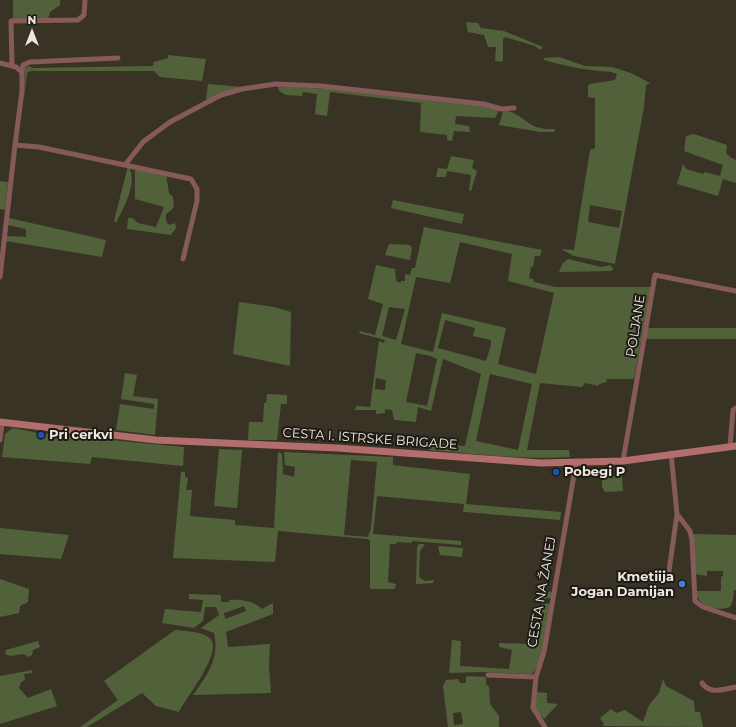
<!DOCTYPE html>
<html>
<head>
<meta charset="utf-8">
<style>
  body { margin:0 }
  #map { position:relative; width:736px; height:727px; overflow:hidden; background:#393325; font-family:Montserrat,sans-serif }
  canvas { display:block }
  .north { position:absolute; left:12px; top:12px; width:40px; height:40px; -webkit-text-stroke:3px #1e1b14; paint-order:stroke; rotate:0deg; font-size:11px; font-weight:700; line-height:16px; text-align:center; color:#ede9e0 }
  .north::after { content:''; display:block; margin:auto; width:14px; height:18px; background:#ede9e0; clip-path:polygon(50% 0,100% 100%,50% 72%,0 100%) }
</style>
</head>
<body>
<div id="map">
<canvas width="736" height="727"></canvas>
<div class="north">N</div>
</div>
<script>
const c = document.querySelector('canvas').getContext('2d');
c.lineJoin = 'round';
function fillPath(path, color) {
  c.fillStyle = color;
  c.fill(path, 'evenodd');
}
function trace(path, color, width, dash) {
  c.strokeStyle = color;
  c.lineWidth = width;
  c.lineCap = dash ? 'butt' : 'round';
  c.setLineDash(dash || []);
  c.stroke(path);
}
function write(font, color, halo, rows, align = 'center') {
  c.font = font + ' Montserrat,sans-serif';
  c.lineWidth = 4;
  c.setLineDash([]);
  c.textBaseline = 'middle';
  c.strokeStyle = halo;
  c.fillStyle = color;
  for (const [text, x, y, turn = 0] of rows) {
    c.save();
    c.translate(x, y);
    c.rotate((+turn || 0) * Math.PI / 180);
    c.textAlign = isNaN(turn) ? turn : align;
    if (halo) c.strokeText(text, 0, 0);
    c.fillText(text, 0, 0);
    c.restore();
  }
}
fillPath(new Path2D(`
  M 13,0 L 60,0 L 60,5 L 50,12 L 48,19 L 13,19 Z
  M 466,22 L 478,23 L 481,28 L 504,31 L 543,47 L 540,50 L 535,46 L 505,37 L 503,39 L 503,60 L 502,62 L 495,61 L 496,47 L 488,47 L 484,35 L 468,32 Z
  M 168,55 L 206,59 L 202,81 L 160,77 L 154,71 L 31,71 L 27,73 L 24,98 L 25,68 L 28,66 L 33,68 L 153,66 L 154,62 L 168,58 Z
  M 559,57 L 585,66 L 612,67 L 631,73 L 650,83 L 646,85 L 644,107 L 615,264 L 574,256 L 561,249 L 574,250 L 590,150 L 595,148 L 595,98 L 588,97 L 588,86 L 590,84 L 615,80 L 617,74 L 611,72 C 586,70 569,67 544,60 L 544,58 ZM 590,205 L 622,211 L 619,228 L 588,222 Z
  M 208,84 L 242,87 L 224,92 L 206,100 Z
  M 278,86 L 330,89 L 486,106 L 497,109 L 498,113 L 495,118 L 456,116 L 455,124 L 469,126 L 470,132 L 454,131 L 452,141 L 447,140 L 447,135 L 420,132 L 421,103 L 330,92 L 327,116 L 315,114 L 317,94 L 303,92 L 302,96 L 286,95 L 279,91 Z
  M 505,110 C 528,116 525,130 555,129 L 554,132 L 540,132 L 499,125 L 503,111 Z
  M 694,134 L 727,145 L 726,153 L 730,157 L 736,160 L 736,183 L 723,179 L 718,196 L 677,184 L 683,164 L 686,169 L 703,174 L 705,172 L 720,176 L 723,165 L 684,151 L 686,136 Z
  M 451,156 L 474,160 L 472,168 L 477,171 L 471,191 L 469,190 L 471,175 L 447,171 L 446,177 L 436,177 L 438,168 L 447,169 Z
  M 128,166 C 139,181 123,209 116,223 L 114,221 Z
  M 135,169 L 166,174 L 169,193 L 173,197 L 174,206 C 170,215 163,210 167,223 L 170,225 L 175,223 L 176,228 L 171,235 L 127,229 L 128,218 L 132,218 L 138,223 L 156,227 L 164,207 L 135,199 Z
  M 0,181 L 8,182 L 5,210 L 0,209 Z
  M 393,200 L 464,214 L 462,224 L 391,208 Z
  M 9,218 L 106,240 L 102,257 L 6,241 L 6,236 L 26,237 L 26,229 L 8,225 Z
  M 424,227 L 542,250 L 540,256 L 535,256 L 533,267 L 531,267 L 529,278 L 533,279 L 534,282 L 555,287 L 651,287 L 634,379 L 606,379 L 607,382 L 599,384 L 599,386 L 585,383 L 582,387 L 540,383 L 527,450 L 569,450 L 570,457 C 523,460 476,454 429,450 L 424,442 L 465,446 L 481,374 L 443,359 L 431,411 L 418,407 L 416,422 L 394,420 L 392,410 L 385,409 L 385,413 L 376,414 L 376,410 L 355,410 L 356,406 L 370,407 L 379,341 L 384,343 L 385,340 L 359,333 L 360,331 L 375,335 L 383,304 L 368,299 L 376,265 L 395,269 L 396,281 L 401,283 L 401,281 L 405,281 L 405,274 L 410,275 L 412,268 L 415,268 ZM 460,242 L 512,254 L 508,281 L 554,293 L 536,374 L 498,364 L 506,328 L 442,313 L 433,352 L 401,344 L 416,277 L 450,283 ZM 389,307 L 405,309 L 396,340 L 382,336 ZM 445,320 L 475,328 L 473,336 L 491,340 L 491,345 L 486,361 L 438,348 ZM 416,353 L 431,356 L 437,359 L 427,406 L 406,402 ZM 490,374 L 532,384 L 518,450 L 476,441 ZM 376,378 L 386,380 L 385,390 L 375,389 Z
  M 389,244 L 410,245 L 412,248 L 410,260 L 385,255 Z
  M 568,259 L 601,267 L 610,265 L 613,268 L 612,271 L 559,272 L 562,264 Z
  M 239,302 L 274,307 L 291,312 L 290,366 L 233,354 Z
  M 648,328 L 736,328 L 736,339 L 646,339 Z
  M 125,373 L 137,375 L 133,396 L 158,399 L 155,435 L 116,430 L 120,404 L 154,409 L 154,404 L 121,399 Z
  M 267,394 L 287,395 L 287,404 L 281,404 L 277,440 L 248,440 L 249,422 L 263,422 L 264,403 L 266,403 Z
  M 13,428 L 38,433 L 184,447 L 183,466 L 92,457 L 90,464 L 2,457 L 5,434 Z
  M 219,449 L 242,450 L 237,508 L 214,506 Z
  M 278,452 L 282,454 L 283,474 L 294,477 L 295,467 L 285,465 L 284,452 L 393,457 L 393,465 L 470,474 L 466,504 L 561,512 L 560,520 L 465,512 L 463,512 L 464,504 L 377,496 L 373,534 L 461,541 L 461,545 L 412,541 L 412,543 L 397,542 L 396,544 L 390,544 L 388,582 L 396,584 L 395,589 L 370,589 L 370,540 L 368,539 L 278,531 L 275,562 L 173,558 L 181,472 L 185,472 L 185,477 L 188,478 L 186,490 L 192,490 L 190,516 L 235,520 L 235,525 L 274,528 ZM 351,460 L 377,462 L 371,528 L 368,537 L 344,535 Z
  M 602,476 L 622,476 L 623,491 L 605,492 L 602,487 Z
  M 0,528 L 69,535 L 61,559 L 0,554 Z
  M 693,534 L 736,535 L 736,590 L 734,590 L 733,600 L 730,607 C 715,612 699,607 695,591 L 721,591 L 721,577 L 723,576 L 723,571 L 707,571 L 707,576 L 695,574 Z
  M 419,544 L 425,544 L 420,551 L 419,577 L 425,581 L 434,580 L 433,583 L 416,584 L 417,547 Z
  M 438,546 L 463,548 L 462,557 L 440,555 Z
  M 0,579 L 29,589 L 28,602 L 20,606 L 19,613 L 0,617 Z
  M 544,591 L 552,592 L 551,598 L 546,598 L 545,602 L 550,605 C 547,621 544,664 532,674 L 478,672 L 449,673 L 452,640 L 461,641 L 460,666 L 509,669 L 512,650 L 499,647 L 499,643 L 536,644 Z
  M 189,594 L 221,595 L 221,602 L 229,602 L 229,600 C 241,599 254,601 262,609 L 273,603 L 273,614 L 226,632 L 228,647 L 270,644 L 269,666 L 271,693 L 193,695 C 207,676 220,658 214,633 L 201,628 L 219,615 L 216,607 L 205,607 L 203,621 L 194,628 L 162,623 L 165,609 L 201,612 L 203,600 L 189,599 ZM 244,606 L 246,611 L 225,619 L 224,613 Z
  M 175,630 C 185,631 199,631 208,637 C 227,648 185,699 179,712 L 156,706 L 142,693 L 87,727 L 80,727 L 118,700 L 104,681 Z
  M 38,641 L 40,647 L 33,650 L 32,655 L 29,657 L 23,654 L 11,656 L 5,654 L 6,650 Z
  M 32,670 L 32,673 L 24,674 L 25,680 L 21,682 L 19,688 L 28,698 L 51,689 L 57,706 L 0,724 L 0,676 Z
  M 469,676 L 486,677 L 486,684 L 489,687 L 490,704 L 499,716 L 499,727 L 448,727 L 443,686 L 446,680 L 458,679 L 460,683 L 466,683 L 466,677 ZM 461,712 L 463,724 L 454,725 L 453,713 Z
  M 663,679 L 666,686 L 694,701 L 695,712 L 700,712 L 703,727 L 603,726 L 604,724 L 600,718 L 611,709 L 616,713 L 625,710 L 643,722 L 649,705 L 659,693 Z
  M 535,692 L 547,693 L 547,703 L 558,704 L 544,719 L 534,709 Z`), '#51623b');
trace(new Path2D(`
  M 0,63 L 16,67 L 22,72
  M 12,66 L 11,21 L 78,20 L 84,15 L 85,0
  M 15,145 L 22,91 L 22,72 L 23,65 L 30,62 L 118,58
  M 125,165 L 143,142 L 170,122 L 221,95 L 242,89 L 276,84 L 321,86 L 484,104 L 501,109 L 514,108
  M 0,277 L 15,145 L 39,147 L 191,179 L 197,189 L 197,201 L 183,259
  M 0,440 L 2,423
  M 730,446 L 733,410 L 736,408
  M 671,453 L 677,514 L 690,531 L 692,540 L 695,601 L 703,607 L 736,618
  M 623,461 L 655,275 L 736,291
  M 668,578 L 677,514
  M 488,675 L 536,677 L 544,652 L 576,463
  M 536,677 L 533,708 L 545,727
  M 702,683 C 710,695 723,689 736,687`), '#855a58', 5);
trace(new Path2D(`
  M 0,422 L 156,440 L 337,448 L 541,463 L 623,461 L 736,446`), '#b26d6c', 7);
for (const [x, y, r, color] of [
  [41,435,4,"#1a4fb4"],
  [556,472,4,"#1a4fb4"],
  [682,584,4,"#3f7fe0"]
]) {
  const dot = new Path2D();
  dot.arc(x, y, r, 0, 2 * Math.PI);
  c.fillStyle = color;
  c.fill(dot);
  trace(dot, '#1e1b14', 1.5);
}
write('13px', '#ede9e0', '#1e1b14', [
  ["POLJANE",636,326,-81],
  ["CESTA I. ISTRSKE BRIGADE",370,439,4],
  ["CESTA NA ŽANEJ",542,592,-80]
]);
write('bold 13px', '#ede9e0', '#1e1b14', [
  ["Pri cerkvi",49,435],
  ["Pobegi P",564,472],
  ["Kmetiija",674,577,"right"],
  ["Jogan Damijan",674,592,"right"]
], 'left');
</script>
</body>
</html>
